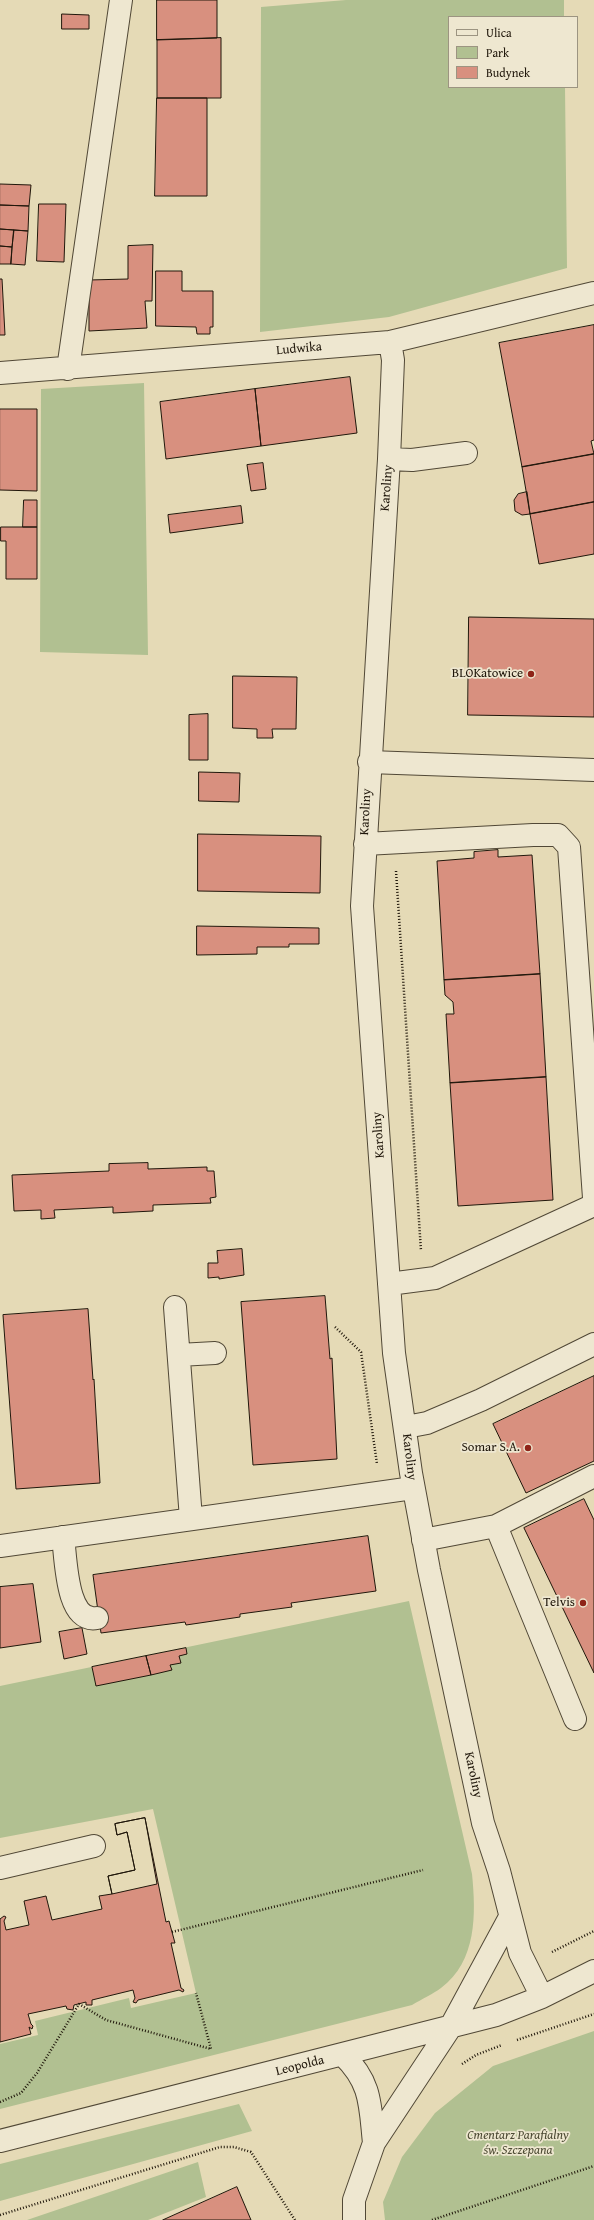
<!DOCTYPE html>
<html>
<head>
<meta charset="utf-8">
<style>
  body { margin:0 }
  #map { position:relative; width:594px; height:2220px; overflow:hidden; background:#e5dab6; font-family:"Gentium Book Plus",serif }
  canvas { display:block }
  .legend { position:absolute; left:448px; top:16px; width:130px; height:72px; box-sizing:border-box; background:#eee7d0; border:1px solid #9c9481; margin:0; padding:5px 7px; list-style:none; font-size:12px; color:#20170b }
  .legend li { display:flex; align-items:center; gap:8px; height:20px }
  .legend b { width:20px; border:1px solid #9c9481 }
</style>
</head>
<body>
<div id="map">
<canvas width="594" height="2220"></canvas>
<ul class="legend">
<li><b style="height:5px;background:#eee7d0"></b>Ulica</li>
<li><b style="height:11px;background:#b1c091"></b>Park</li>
<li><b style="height:11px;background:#d8907f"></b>Budynek</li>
</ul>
</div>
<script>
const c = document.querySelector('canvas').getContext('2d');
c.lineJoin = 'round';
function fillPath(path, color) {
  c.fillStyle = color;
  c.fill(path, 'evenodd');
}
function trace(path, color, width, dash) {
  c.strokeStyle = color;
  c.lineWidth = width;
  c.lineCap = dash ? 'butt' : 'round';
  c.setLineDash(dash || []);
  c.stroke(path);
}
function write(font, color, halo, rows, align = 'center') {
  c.font = font + ' "Gentium Book Plus",serif';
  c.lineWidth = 3.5;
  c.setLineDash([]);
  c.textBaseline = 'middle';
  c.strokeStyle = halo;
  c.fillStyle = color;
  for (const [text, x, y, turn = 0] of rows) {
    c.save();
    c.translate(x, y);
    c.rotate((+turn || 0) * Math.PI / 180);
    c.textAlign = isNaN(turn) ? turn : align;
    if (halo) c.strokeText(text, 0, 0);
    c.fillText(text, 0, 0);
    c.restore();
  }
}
fillPath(new Path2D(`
  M 346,0 L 564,0 L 564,17 L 449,17 L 449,87 L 565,87 L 567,268 L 389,317 L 260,332 L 261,7 Z
  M 144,383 L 148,655 L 40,652 L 41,389 Z
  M 409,1601 L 472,1874 C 476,1914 477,1961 441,1988 C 433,1994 422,1999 412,2005 L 0,2109 L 0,2044 L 38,2035 L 35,2021 L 129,1998 L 131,2008 L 196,1993 L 153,1809 L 0,1838 L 0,1686 Z
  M 594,2031 L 594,2220 L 385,2220 L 383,2202 L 402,2157 L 435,2113 L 493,2066 Z
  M 239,2104 L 252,2131 L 0,2201 L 0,2164 Z
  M 198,2162 L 206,2197 L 148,2220 L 27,2220 Z`), '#b1c091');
const building = new Path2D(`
  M 157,0 L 217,0 L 217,38 L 157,40 Z
  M 62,14 L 89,15 L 89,29 L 62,29 Z
  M 221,38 L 221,98 L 157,98 L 157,40 Z
  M 157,98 L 207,98 L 207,196 L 155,196 Z
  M 0,184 L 31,185 L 29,206 L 0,205 Z
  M 39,204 L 66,204 L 64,262 L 37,261 Z
  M 0,205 L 29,206 L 28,231 L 0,229 Z
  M 0,229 L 14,230 L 12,247 L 0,246 Z
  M 14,230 L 28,231 L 25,265 L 11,264 Z
  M 153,245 L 152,301 L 145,301 L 147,328 L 89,331 L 89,280 L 128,279 L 128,246 Z
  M 0,246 L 12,247 L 11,264 L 0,264 Z
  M 156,271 L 182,271 L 182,291 L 213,291 L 213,327 L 210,327 L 210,334 L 197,334 L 196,327 L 156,326 Z
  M 0,279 L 2,279 L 5,335 L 0,335 Z
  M 594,325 L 594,440 L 591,441 L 594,454 L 522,467 L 499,343 Z
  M 350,377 L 357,433 L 261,446 L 255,389 Z
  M 255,389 L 261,446 L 166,459 L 160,402 Z
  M 0,409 L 37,409 L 37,491 L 0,490 Z
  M 594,454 L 594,502 L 530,514 L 522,467 Z
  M 263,463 L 266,489 L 251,491 L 247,465 Z
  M 527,492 L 530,514 L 522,515 L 515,511 L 514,500 L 518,494 Z
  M 24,500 L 37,500 L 37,527 L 23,527 Z
  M 594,502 L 594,554 L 539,564 L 530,514 Z
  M 241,506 L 243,523 L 170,533 L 168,515 Z
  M 1,527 L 37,527 L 37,579 L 6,579 L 6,541 L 1,541 Z
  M 469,617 L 594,619 L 594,717 L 468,715 Z
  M 233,676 L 297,677 L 296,729 L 272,729 L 273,738 L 257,738 L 257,729 L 233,728 Z
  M 208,714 L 208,760 L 189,760 L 189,715 Z
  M 199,772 L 240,773 L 239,802 L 199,801 Z
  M 198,834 L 321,836 L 320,893 L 198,891 Z
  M 498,850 L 498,857 L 532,855 L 540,974 L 444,980 L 437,861 L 474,858 L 474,852 Z
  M 197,926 L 319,928 L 319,944 L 289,944 L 289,947 L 257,947 L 257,954 L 197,955 Z
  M 540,974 L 546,1077 L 450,1083 L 446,1014 L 454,1014 L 453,1002 L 445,995 L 444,980 Z
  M 546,1077 L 553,1200 L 458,1206 L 450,1083 Z
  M 148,1163 L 148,1169 L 207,1167 L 207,1171 L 214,1171 L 216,1197 L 210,1198 L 211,1203 L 153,1205 L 153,1211 L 113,1213 L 113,1207 L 54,1210 L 55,1218 L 41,1219 L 41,1210 L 14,1211 L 12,1175 L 109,1171 L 109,1164 Z
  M 242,1249 L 244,1275 L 219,1279 L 219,1277 L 208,1278 L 208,1263 L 218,1263 L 217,1251 Z
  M 325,1296 L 330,1359 L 332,1358 L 337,1459 L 253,1465 L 241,1302 Z
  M 88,1309 L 93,1380 L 94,1379 L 100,1483 L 16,1489 L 3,1315 Z
  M 594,1376 L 594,1461 L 526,1493 L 493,1424 Z
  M 584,1499 L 594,1520 L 594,1673 L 524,1528 Z
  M 368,1536 L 376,1591 L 291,1603 L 292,1607 L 240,1614 L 240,1617 L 186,1625 L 185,1622 L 101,1633 L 93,1575 Z
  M 33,1584 L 41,1642 L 0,1648 L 0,1587 Z
  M 82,1628 L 87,1654 L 64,1659 L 59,1632 Z
  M 186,1648 L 187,1654 L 179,1656 L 181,1663 L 170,1665 L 172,1670 L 151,1675 L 146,1656 Z
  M 146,1656 L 151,1675 L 96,1686 L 92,1667 Z
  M 145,1818 L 166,1922 L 169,1921 L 175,1943 L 171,1943 L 181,1988 L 184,1990 L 183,1992 L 179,1990 L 138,2000 L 136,2003 L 133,2002 L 135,1998 L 133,1990 L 92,2000 L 92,2005 L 86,2005 L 86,2002 L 74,2005 L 73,2010 L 67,2009 L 66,2006 L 28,2014 L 31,2024 L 33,2026 L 32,2029 L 29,2027 L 31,2034 L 0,2042 L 0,1919 L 4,1916 L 6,1917 L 4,1921 L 6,1930 L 29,1925 L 24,1901 L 46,1896 L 52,1920 L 102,1909 L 99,1896 L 112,1894 L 108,1876 L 135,1870 L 127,1832 L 117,1835 L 115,1824 Z
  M 145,1818 L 157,1884 L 112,1894 L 108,1876 L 135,1870 L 127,1832 L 117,1835 L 115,1824 Z
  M 237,2187 L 251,2220 L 163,2220 Z`);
fillPath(building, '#d8907f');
trace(building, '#20170b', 1);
const minor = new Path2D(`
  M 390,342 L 393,360 L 389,459 L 362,906 L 394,1353 L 411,1473 L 429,1570 L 483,1823 L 499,1871 L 520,1953 L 542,1997
  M 68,369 L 121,0
  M 0,373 L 390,342 L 594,293
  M 389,459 L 412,460 L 466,453
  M 369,762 L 594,770
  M 365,844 L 533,835 L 558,835 L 569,847 L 594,1198
  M 389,1284 L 435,1278 L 594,1205
  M 175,1307 L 191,1519
  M 179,1355 L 215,1353
  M 406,1427 L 427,1423 L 481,1400 L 594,1344
  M 496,1526 L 575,1719
  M 63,1537 C 66,1558 66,1624 97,1618
  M 423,1540 L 496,1526 L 594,1476
  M 0,1546 L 413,1488
  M 0,1868 L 94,1846
  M 343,2055 C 372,2083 370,2106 374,2143
  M 0,2141 L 496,2015 L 542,1997 L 594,1971
  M 354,2220 L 354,2200 L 374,2143 L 450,2028 L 510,1917`);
trace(minor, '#514836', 24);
trace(new Path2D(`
  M 396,871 L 421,1251
  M 335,1327 L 361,1352 L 377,1464
  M 172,1932 L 423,1870
  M 552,1952 L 594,1931
  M 517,2040 L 594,2014
  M 462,2064 L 476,2055 L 502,2045
  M 0,2102 L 21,2093 L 37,2073 L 79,2004 L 106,2020 L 211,2049 L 196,1993
  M 0,2215 L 220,2147 L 234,2147 L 251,2152 L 295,2220
  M 432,2220 L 594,2166`), '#20170b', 2.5, [1, 2]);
trace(minor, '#eee7d0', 22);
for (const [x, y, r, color] of [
  [531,674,4,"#8f2418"],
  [528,1448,4,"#8f2418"],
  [583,1603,4,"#8f2418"]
]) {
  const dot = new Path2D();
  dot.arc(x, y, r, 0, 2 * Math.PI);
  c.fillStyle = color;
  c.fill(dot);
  trace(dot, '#eee7d0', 1.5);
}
write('13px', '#20170b', '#eee7d0', [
  ["Ludwika",299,349,-5],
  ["Karoliny",387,488,-86],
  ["Karoliny",366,812,-87],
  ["Karoliny",379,1135,-94],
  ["Karoliny",409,1457,83],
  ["Karoliny",473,1775,78],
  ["Leopolda",300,2066,-14]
]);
write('13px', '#20170b', '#eee7d0', [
  ["BLOKatowice",523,674],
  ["Somar S.A.",520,1448],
  ["Telvis",575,1603]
], 'right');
write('italic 13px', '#4c4a33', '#eee7d0', [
  ["Cmentarz Parafialny",518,2136],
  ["św. Szczepana",518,2151]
]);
</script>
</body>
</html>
